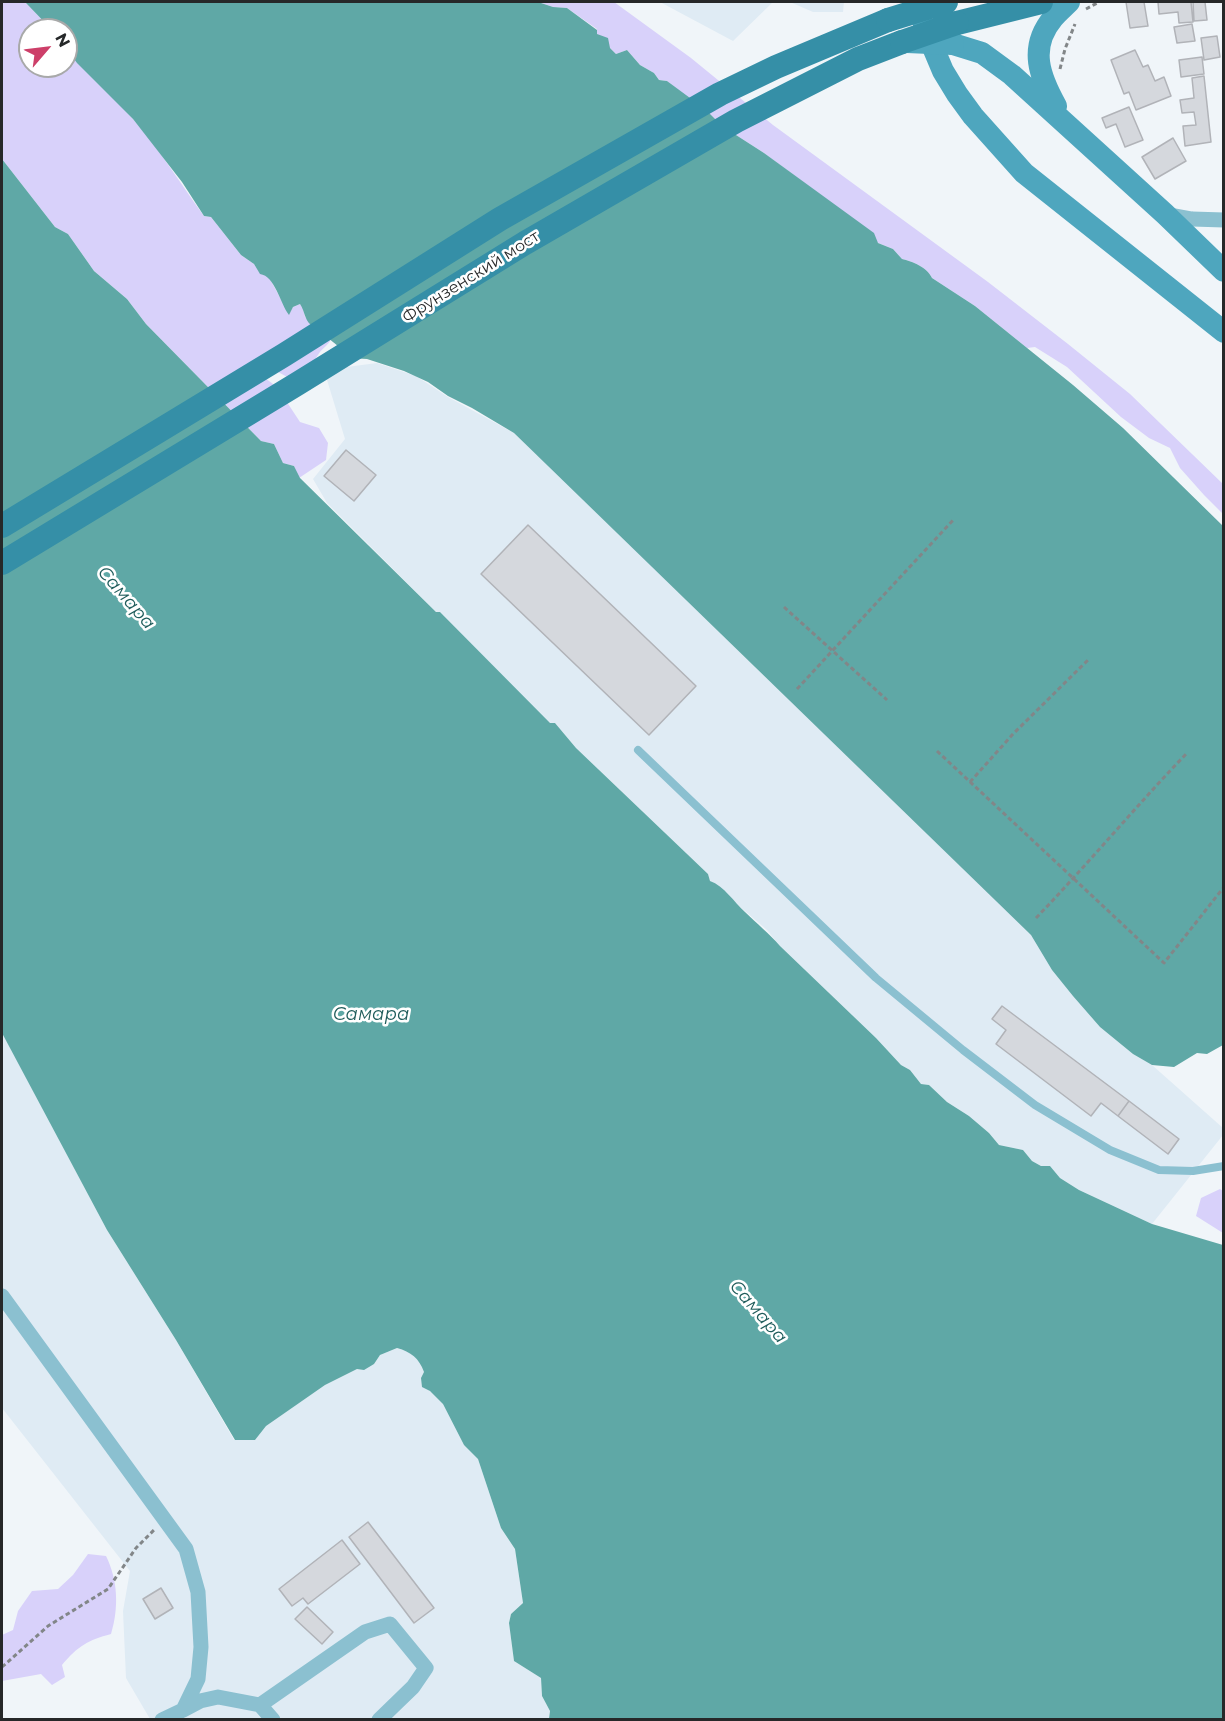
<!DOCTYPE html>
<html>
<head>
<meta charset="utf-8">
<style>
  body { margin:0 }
  #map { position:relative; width:1225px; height:1721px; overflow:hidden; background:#f0f5f9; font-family:Montserrat,sans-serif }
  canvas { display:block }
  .frame { position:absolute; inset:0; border:3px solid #262829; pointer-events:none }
  .north { position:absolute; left:18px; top:18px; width:60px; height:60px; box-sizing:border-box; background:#fff; border:2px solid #a8a9a9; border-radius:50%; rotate:62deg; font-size:16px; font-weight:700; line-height:24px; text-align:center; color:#262829 }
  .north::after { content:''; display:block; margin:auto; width:21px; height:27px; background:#cd3f69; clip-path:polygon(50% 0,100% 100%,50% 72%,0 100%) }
</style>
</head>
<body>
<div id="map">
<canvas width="1225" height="1721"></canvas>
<div class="frame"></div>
<div class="north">N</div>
</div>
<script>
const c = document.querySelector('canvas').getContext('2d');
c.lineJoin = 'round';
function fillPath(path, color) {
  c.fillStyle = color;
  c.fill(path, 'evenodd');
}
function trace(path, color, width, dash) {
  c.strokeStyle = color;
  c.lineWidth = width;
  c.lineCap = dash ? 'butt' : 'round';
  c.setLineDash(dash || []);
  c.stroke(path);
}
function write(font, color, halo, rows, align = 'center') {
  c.font = font + ' Montserrat,sans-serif';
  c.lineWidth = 5;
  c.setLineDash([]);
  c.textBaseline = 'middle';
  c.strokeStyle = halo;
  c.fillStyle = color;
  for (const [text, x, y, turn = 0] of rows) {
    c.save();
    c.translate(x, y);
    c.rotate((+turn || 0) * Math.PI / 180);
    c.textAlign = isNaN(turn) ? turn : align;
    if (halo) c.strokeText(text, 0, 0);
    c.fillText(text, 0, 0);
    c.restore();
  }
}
fillPath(new Path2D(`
  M 660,2 L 773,2 L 733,41 Z
  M 790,2 L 844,2 L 843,12 L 813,12 Z
  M 377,363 L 416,376 L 448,397 L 514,433 L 1031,935 L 1052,970 L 1100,1027 L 1133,1054 L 1152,1065 L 1223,1128 L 1223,1135 L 1152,1224 L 1079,1190 L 1060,1178 L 1050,1166 L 1041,1166 L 1032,1161 L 1023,1150 L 999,1145 L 989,1133 L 969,1116 L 947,1102 L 929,1085 L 921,1084 L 910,1070 L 901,1065 L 876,1038 L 780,946 L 767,930 L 710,881 L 708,874 L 576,748 L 555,723 L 550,724 L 440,612 L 436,612 L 327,503 L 313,479 L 345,439 L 324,370 Z
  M 2,1032 L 107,1230 L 176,1340 L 234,1440 L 255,1440 L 265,1426 L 325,1385 L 357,1369 L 374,1364 L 380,1355 L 397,1348 L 410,1352 L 421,1363 L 430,1391 L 443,1404 L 464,1445 L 478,1459 L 501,1528 L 515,1549 L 523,1603 L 511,1614 L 509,1623 L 514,1661 L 541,1678 L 542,1696 L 550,1711 L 549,1719 L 150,1719 L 126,1678 L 123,1611 L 130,1571 L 2,1408 Z`), '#dfebf4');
fillPath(new Path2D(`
  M 2,2 L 25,2 L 52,30 L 30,30 L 30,66 L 66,66 L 66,48 C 85,74 111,94 133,119 C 160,150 180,183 204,216 L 211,217 L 241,255 L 254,264 L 260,273 L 265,274 L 270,279 L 289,314 L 293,307 L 300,304 L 303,308 L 305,317 L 331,339 C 328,346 322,348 318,355 C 310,366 310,376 311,390 L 269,367 L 261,375 L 277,387 L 300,422 L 319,428 L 328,443 L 326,460 L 299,478 L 294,466 L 283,463 L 274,444 L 261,441 L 146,324 L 127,299 L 94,271 L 68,234 L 55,227 L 2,159 Z
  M 538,2 L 614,2 L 691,58 L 773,125 L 988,282 L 1068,344 L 1130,394 L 1223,484 L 1223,514 L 1204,495 L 1180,468 L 1170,448 L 1149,438 L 1121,417 L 1067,367 L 1035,347 L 1027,348 L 975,306 L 932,278 C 928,268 912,261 902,259 L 893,249 L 878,243 L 827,200 L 764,153 L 722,126 L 667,81 L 659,80 L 654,73 L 640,65 L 627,50 L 616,54 L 596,34 L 597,29 L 567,8 L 553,7 Z
  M 1220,1189 L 1223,1191 L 1223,1233 L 1196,1216 L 1201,1198 Z
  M 88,1554 L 106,1556 C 118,1580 119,1608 111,1634 C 88,1640 78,1646 62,1665 L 65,1677 L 52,1685 L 41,1674 L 2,1681 L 2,1635 L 13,1630 L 18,1611 L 32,1591 L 58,1589 L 73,1575 Z`), '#d8d1fa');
fillPath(new Path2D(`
  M 25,2 L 538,2 L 553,7 L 567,8 L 597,30 L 597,34 L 608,38 L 610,48 L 616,54 L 627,50 L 640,65 L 654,73 L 659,80 L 667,81 L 705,109 L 722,126 L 764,153 L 874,233 L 878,243 L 893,249 L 902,259 C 912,261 928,268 932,278 L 975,306 L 1073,385 L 1123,428 L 1223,526 L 1223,1045 L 1207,1054 L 1197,1053 L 1174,1067 L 1152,1065 L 1133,1054 L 1100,1027 L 1073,996 L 1052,970 L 1031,935 L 514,433 L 472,408 L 448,396 L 428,382 L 404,371 L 367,359 L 349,358 C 338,343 325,337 311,325 C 304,319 305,311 300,304 L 293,307 L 289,315 C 280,303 275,276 260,274 L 254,264 L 241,255 L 211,217 L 204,216 L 182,182 L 133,119 L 77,63 L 66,48 L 66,30 L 52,30 Z
  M 2,159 L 55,227 L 68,234 L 94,271 L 127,299 L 146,324 L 261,441 L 274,444 L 283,463 L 294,466 L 300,478 L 436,612 L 440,612 L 550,723 L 555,723 L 576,748 L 708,874 L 710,881 C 724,886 734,902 745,912 C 757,924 769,933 780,946 L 876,1038 L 901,1065 L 910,1070 L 921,1084 L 929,1085 L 947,1102 L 969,1116 L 989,1133 L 999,1145 L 1023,1150 L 1032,1161 L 1041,1166 L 1050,1166 L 1060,1178 L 1079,1190 L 1152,1224 L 1223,1245 L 1223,1719 L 549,1719 L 550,1711 L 542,1696 L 541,1678 L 514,1661 L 509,1623 L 511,1614 L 523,1603 L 515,1549 L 501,1528 L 478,1459 L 464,1445 L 443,1404 L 430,1391 L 422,1387 L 421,1378 L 424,1372 C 419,1358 411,1352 397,1348 L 380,1355 L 374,1364 L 364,1370 L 357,1369 L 325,1385 L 266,1426 L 255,1440 L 235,1440 L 176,1340 L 107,1230 L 2,1033 Z`), '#5fa8a6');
const building = new Path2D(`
  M 1126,2 L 1144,2 L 1148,26 L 1130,28 Z
  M 1158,2 L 1191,2 L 1193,22 L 1179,23 L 1178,12 L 1159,14 Z
  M 1193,2 L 1205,2 L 1207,20 L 1194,21 Z
  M 1192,24 L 1195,41 L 1177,43 L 1174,27 Z
  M 1217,36 L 1220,57 L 1204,60 L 1201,38 Z
  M 1135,50 L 1143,67 L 1148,65 L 1155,81 L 1164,77 L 1171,96 L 1136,110 L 1129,92 L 1124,94 L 1111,60 Z
  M 1202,57 L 1204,74 L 1181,77 L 1179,60 Z
  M 1204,76 L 1211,142 L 1185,146 L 1183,126 L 1196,125 L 1194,112 L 1182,113 L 1180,100 L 1194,98 L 1192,78 Z
  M 1129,107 L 1143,140 L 1125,147 L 1116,124 L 1106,128 L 1102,118 Z
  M 1173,138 L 1186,161 L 1155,179 L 1142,157 Z
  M 346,450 L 376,475 L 354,501 L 324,476 Z
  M 528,525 L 696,686 L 649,735 L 481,574 Z
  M 1002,1006 L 1129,1101 L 1118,1116 L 1101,1103 L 1091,1116 L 996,1044 L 1006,1030 L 992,1019 Z
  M 1129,1101 L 1179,1139 L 1168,1154 L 1118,1116 Z
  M 368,1522 L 434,1608 L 414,1623 L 349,1537 Z
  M 342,1540 L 360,1564 L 308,1604 L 303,1598 L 292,1606 L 279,1589 Z
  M 161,1588 L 173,1608 L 155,1619 L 143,1599 Z
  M 307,1607 L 333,1632 L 322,1644 L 295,1619 Z`);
fillPath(building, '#d5d8dd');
trace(building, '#b1b3b8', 1.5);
trace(new Path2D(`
  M 1086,9 L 1099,2
  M 1060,69 L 1065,49 L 1075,24
  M 784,607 L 887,700
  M 797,689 L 954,519
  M 937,751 L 1164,963 L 1224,887
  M 970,782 L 1013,734 L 1089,659
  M 1036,918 C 1088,864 1136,806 1187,753
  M 2,1667 L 48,1626 L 108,1589 L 136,1548 L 154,1530`), '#828688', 3, [4.5, 3]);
trace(new Path2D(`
  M 638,750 L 876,978 L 963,1050 L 1035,1105 L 1110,1150 L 1159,1170 L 1193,1171 L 1224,1166`), '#8bc0d0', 8);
trace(new Path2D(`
  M 1165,214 L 1192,219 L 1224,220
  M 2,1296 L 186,1549 L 198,1592 L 201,1647 L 198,1679 L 183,1710 L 162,1720
  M 260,1705 L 365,1632 L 390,1624 L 426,1668 L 413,1687 L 379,1720
  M 183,1710 L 200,1701 L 218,1697 L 260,1705 L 273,1720`), '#8bc0d0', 15);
trace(new Path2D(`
  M 924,26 L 943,71 L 957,94 L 973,116 L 1024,173 L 1224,332
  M 953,44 L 982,53 L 1012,75 L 1165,214 L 1224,271
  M 1056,106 C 1040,77 1028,48 1053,18 C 1058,12 1064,7 1069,2`), '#4ea6be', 22);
trace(new Path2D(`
  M 957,23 L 1041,2
  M 2,526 L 284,355 L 500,219 L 720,94 L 776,67 L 888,20
  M 2,563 L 297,384 L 525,243 L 736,121 L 858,59 L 902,42`), '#358fa7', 24);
trace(new Path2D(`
  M 907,42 L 953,44`), '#4ea6be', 22);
trace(new Path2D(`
  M 888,20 L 946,2
  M 902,42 L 957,23`), '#358fa7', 24);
write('16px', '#262829', '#fff', [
  ["Фрунзенский мост",471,277,-32]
]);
write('italic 18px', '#1f5c5b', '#fff', [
  ["Самара",126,598,49],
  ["Самара",371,1015],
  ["Самара",758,1312,49]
]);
</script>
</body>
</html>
